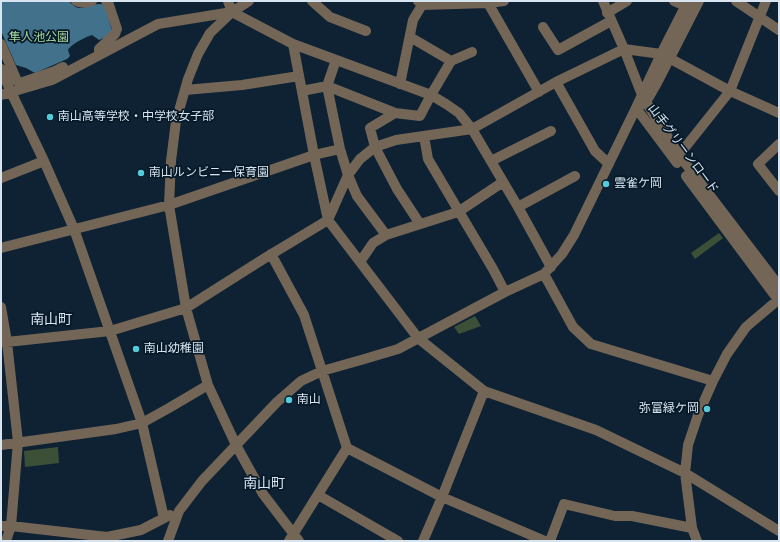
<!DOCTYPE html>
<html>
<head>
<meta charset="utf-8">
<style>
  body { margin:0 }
  #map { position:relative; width:780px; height:542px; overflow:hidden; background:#0f2233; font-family:Manrope,sans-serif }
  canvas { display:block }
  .frame { position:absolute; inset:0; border:2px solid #d8e4ef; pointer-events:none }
</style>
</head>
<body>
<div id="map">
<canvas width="780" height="542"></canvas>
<div class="frame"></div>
</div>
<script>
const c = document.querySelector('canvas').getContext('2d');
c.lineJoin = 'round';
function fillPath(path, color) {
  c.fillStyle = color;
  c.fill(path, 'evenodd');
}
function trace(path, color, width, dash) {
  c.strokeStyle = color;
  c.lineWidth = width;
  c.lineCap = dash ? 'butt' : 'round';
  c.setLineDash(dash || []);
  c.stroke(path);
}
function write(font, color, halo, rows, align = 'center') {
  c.font = font + ' Manrope,"Noto Sans JP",sans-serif';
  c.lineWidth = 3.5;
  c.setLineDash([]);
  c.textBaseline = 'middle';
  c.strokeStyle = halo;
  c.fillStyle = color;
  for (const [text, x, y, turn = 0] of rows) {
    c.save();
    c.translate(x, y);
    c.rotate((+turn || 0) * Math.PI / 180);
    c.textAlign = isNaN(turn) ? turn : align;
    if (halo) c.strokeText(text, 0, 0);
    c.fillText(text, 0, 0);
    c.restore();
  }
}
fillPath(new Path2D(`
  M 719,233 L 723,238 L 695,259 L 691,253 Z
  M 475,316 L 481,326 L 459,334 L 454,327 Z
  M 58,447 L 59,463 L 25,467 L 24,451 Z`), '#3b5037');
fillPath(new Path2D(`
  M 1,1 L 69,1 C 81,17 91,0 105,5 L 112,31 L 108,36 L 99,40 L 92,35 C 86,37 71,44 68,50 L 70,56 L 67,59 L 35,73 L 26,68 L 16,65 L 1,31 Z`), '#42728b');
trace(new Path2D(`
  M 76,1 C 81,4 86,3 92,1
  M 228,1 L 232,12
  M 249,1 L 232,12 L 210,33 L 198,54 L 188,79 L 176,121 L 171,161 L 169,205 L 186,308 L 208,385 L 236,445 L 263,494 L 299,541
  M 312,1 L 330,17 L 366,31
  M 418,1 L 422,5 L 488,3 L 504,1
  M 603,1 L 624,49 L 642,95 L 646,102 L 679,155 L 779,286
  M 674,1 L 685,6
  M 736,1 L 779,30
  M 488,3 L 539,92
  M 607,13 L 627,1
  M 543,27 L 558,50 L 611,21
  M 410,37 L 451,61
  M 1,44 L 17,81 L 20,83 L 55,71 L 63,67
  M 293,44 L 431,95 L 446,104 L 459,113 L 472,129 L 518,207 L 551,267
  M 99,51 L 99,49 L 115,34 L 117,29 L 108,2 L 106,1
  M 669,58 L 730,91 L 779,113
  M 336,60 L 327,86 L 340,149 L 348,175 L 357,196 L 386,235
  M 1,69 L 11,92 L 44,161 L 74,229 L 142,423 L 164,518
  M 556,82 L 595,151 L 609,164
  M 400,84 L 413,20 L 422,5
  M 185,90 L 242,85 L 299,76
  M 302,91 L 327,86 L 395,113 L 420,116 L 431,95 L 451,61 L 472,52
  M 1,95 L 52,80 L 158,24 L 232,12 L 293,44 L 314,155 L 328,220 L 418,338 L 484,391 L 596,430 L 685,473 L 779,531
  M 641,105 L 646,102 L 657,83 L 699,1
  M 636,108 L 677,163
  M 395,113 L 370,128 L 375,147 L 397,189 L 420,224
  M 424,136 L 428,159 L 493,269 L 505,292
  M 779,144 L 758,164 L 779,191
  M 679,155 L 730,91 L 766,1
  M 491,161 L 551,131
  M 686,176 L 779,301
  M 1,178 L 44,161
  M 518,207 L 575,176
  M 1,248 L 169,205 L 314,155 L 340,149
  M 271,254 L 304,315 L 347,448 L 442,497 L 545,541
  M 360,262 L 373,243 L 386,235 L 458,212 L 503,182
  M 544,274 L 573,327 L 591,344 L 713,381
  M 1,307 L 7,342 L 18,442 L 11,526 L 6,541
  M 1,342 L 7,342 L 110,331 L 186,308 L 265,258 L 328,220 L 348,175 L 360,159 L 375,147 L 396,140 L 472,129 L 556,82 L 624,49 L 661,54
  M 1,445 L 116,429 L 142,423 L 169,408 L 208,385
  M 318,495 L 398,541
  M 1,526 L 11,526 L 107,537 L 141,530 L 170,515
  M 168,541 L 179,511 L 202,481 L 277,402 L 301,381 L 322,371 L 361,360 L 398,349 L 505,292 L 544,274 L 562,254 L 574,235 L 636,108 L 661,54 L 688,1
  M 289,541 L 347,448
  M 423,541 L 442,497 L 484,391
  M 550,541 L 564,504 L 615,516 L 632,516 L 692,528
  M 697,541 L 692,528 L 685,473 L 688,445 L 698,415 L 713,381 L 727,354 L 746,327 L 779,299`), '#746657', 10);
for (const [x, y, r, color] of [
  [50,117,4,"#53cbda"],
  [141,173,4,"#53cbda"],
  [606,184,4,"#53cbda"],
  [136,349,4,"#53cbda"],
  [289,400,4,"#53cbda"],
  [707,409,4,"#53cbda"]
]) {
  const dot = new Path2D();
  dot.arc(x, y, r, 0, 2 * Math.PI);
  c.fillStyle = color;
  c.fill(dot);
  trace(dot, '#061928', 1.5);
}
write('12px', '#a6d69c', '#061928', [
  ["隼人池公園",39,38]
]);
write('12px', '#d8e4ef', '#061928', [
  ["南山高等学校・中学校女子部",58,117],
  ["南山ルンビニー保育園",149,173],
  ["雲雀ケ岡",614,184],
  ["南山幼稚園",144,349],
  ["南山",297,400],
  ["弥富緑ケ岡",699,409,"right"]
], 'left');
write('12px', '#d8e4ef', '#061928', [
  ["山手グリーンロード",683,149,53]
]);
write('14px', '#d8e4ef', '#061928', [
  ["南山町",51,320],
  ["南山町",264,484]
]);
</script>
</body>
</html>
